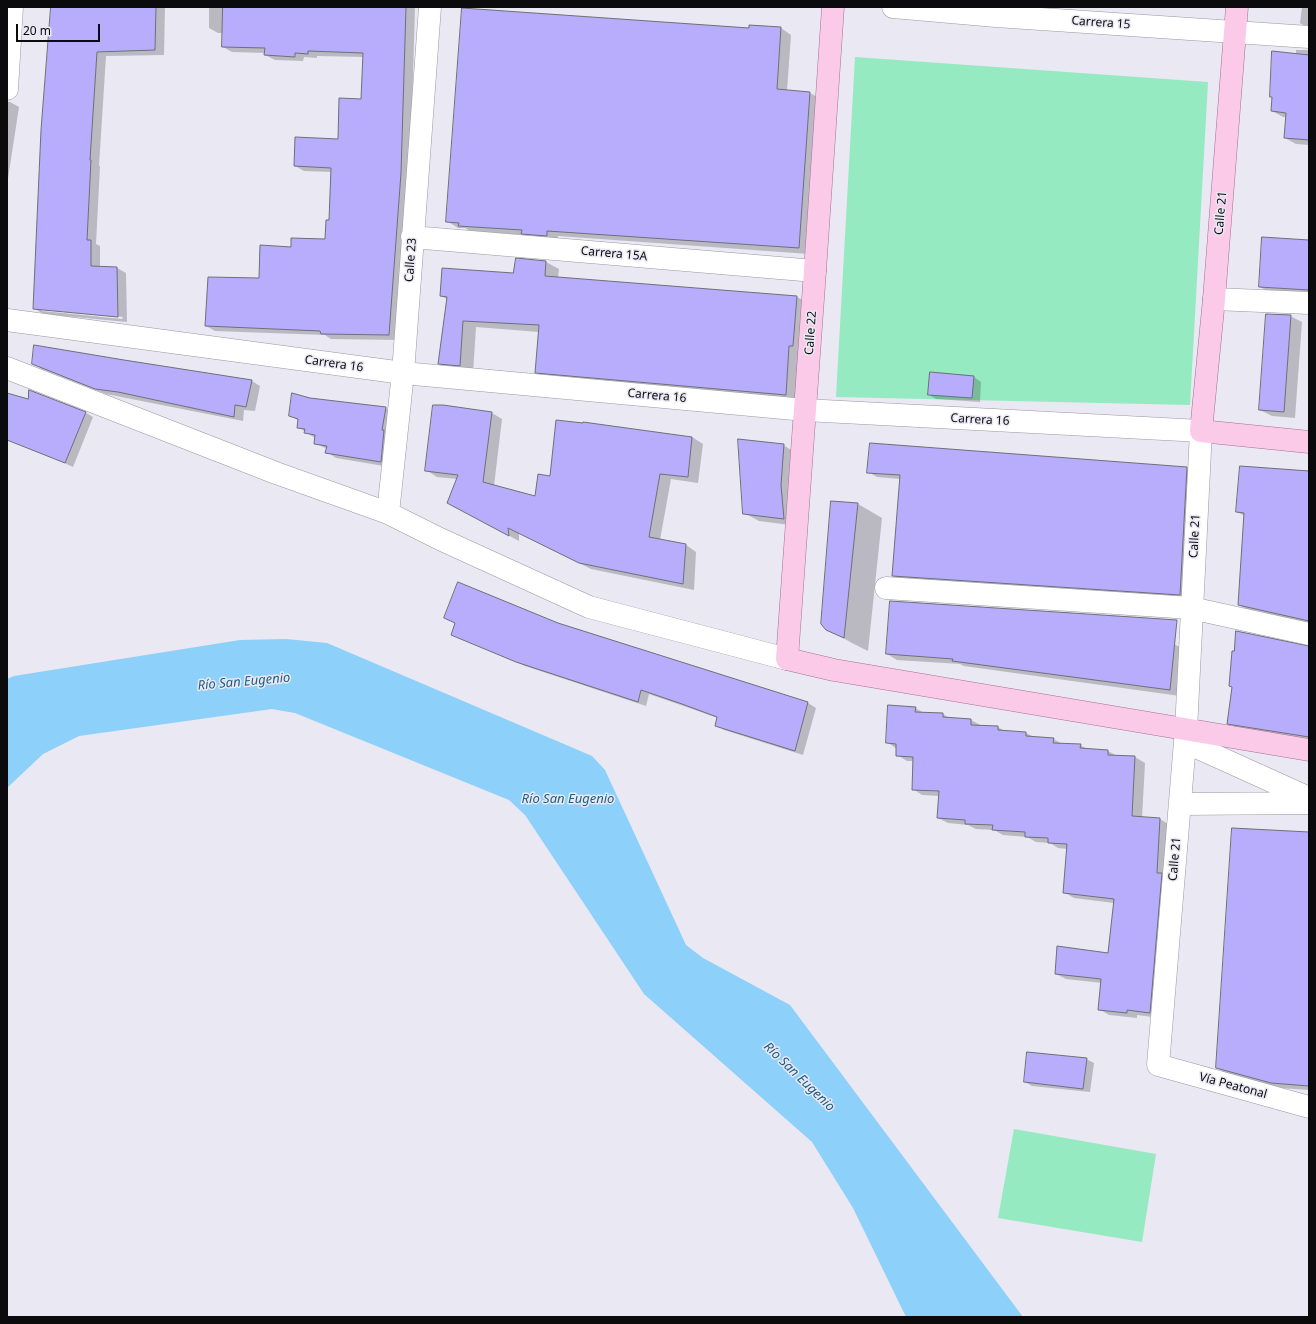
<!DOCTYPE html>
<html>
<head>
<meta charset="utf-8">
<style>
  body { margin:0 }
  #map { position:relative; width:1316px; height:1324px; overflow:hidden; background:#e9e8f3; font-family:"Noto Sans",sans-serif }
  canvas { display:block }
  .frame { position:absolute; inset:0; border:8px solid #0b0b0e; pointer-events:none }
  .scale { position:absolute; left:16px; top:24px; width:84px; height:18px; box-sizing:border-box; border:2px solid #0b0b0e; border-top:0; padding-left:5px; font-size:12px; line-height:14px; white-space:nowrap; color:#0b0b0e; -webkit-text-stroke:3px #e9e8f3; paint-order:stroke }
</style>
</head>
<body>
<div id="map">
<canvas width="1316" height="1324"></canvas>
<div class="frame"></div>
<div class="scale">20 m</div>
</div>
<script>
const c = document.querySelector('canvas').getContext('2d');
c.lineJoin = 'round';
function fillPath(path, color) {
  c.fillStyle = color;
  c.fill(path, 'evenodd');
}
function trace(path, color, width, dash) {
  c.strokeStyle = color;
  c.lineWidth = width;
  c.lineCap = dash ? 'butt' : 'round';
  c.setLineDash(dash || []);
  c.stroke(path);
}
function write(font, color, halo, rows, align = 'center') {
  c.font = font + ' "Noto Sans",sans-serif';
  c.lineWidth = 3;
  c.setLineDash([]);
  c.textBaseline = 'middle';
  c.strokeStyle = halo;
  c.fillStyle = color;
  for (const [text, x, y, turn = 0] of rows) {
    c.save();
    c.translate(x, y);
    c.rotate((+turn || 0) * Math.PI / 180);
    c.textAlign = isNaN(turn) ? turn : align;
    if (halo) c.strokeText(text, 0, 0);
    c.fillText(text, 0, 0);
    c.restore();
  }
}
fillPath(new Path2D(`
  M 855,57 L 1208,82 L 1190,405 L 836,397 Z
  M 1014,1129 L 1156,1154 L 1142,1242 L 998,1218 Z`), '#95eac2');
fillPath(new Path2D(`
  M 286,639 L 327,643 L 592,756 L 605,770 L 686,945 L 703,958 L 790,1005 L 1023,1317 L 906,1317 L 853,1208 L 812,1142 L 644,994 L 525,815 L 509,800 L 295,713 L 272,709 L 79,736 L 43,754 L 7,788 L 7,679 L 14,676 L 240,640 Z`), '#8dd0f9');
fillPath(new Path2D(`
  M 52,7 L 165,7 L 164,55 L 106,56 L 99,166 L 100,166 L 96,244 L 100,246 L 100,268 L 117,268 L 126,273 L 127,322 L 43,314 L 34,308 ZM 42,309 L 123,317 L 122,319 L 42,311 Z
  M 209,7 L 415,7 L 410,179 L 398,340 L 331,339 L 325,335 L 215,331 L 206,326 L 260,279 L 292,248 L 326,240 L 330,221 L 332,172 L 304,171 L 295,166 L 339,140 L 362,100 L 364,57 L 317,56 L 317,58 L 304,57 L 303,61 L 275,60 L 265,55 L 266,53 L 232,52 L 223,47 L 224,33 L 218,33 L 209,28 Z
  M 1302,7 L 1309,7 L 1309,29 L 1300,23 Z
  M 750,26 L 781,28 L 791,35 L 787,91 L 810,93 L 821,99 L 809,254 L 558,236 L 557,241 L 533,239 L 526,235 L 470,231 L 465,228 L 458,228 L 447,221 L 750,29 Z
  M 1296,50 L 1309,50 L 1309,145 L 1296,144 L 1285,138 L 1287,117 L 1283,117 L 1272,111 L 1296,55 Z
  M 7,102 L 10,102 L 19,107 L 7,185 Z
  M 1309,242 L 1309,298 L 1275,295 L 1260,287 Z
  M 546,262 L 559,269 L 558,278 L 797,297 L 810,304 L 799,402 L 549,380 L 536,372 L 539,332 L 476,327 L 473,373 L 452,371 L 439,363 L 447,299 L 441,296 L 514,274 Z
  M 1290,316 L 1302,322 L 1295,418 L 1272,416 L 1260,410 Z
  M 33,364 L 252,381 L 260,386 L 255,411 L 244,410 L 243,421 L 106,394 L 42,369 Z
  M 974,377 L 981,382 L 980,402 L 936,399 L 929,395 Z
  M 30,392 L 86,413 L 93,417 L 73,467 L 28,447 L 7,421 L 7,394 L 29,401 Z
  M 309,399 L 386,408 L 396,414 L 390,467 L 336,458 L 327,452 L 327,449 L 315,443 L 315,438 L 298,427 L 299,421 L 290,415 Z
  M 492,413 L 502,419 L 494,486 L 536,498 L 551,477 L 692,437 L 703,444 L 698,483 L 671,479 L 660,540 L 686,545 L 696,552 L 694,590 L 591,569 L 519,533 L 519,541 L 459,509 L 457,479 L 437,477 L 426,470 Z
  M 783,445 L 798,454 L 798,526 L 759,521 L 744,513 Z
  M 1186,468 L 1195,473 L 1188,599 L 901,580 L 893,575 L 900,479 L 877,477 L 868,472 Z
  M 1309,472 L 1309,625 L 1252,612 L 1239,605 L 1245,516 L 1237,512 Z
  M 858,504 L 882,518 L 868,651 L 852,643 L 827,629 Z
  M 445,618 L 557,623 L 808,703 L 816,708 L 803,755 L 724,730 L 716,725 L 718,718 L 649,694 L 646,706 L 525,666 L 452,634 L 456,624 Z
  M 1174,644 L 1185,650 L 1180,696 L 964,666 L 960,664 L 897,660 L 887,654 Z
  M 1309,664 L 1309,742 L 1241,730 L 1228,723 L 1233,687 L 1230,686 Z
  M 915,708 L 926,714 L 943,714 L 951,719 L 971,720 L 982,726 L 998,727 L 1006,732 L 1026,733 L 1034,737 L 1053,739 L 1063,744 L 1080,745 L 1089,750 L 1108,751 L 1117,756 L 1135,757 L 1145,763 L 1142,818 L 1160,819 L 1170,825 L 1160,1018 L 1137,1015 L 1137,1018 L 1109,1015 L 1099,1009 L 1102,983 L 1066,979 L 1056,974 L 1108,954 L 1114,903 L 1074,898 L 1064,892 L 1068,849 L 1058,848 L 1050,843 L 1036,842 L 1027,837 L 1003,835 L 994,830 L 976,829 L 968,825 L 948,823 L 938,818 L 940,796 L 922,795 L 913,789 L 914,761 L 907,761 L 897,755 L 897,749 L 887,742 Z
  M 1309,833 L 1309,1090 L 1280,1088 L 1226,1073 L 1217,1068 Z
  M 1086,1059 L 1094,1063 L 1090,1092 L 1032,1086 L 1025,1082 Z`), '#0003');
const building = new Path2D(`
  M 51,7 L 156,7 L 155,50 L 97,52 L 90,160 L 91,160 L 87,240 L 91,240 L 91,266 L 117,267 L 118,317 L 33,309 L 41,130 Z
  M 223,7 L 406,7 L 401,173 L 389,335 L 321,334 L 320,331 L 205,326 L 208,277 L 259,278 L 260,245 L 291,247 L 291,238 L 325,239 L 326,220 L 329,220 L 331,168 L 294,166 L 295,137 L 338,139 L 339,98 L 361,99 L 363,53 L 308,51 L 308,54 L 295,53 L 295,57 L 264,55 L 265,48 L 222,47 Z
  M 462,8 L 749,28 L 749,25 L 781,27 L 777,89 L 810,92 L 799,248 L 547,231 L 547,236 L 521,234 L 522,230 L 458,226 L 459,223 L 446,222 Z
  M 1272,51 L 1309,55 L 1309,140 L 1284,138 L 1286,113 L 1271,111 L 1272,97 L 1270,97 Z
  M 1262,237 L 1309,240 L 1309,290 L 1259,287 Z
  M 516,258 L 546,261 L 545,276 L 797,296 L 793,346 L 789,346 L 786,395 L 535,373 L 539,325 L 463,321 L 460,366 L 438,364 L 447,297 L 440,296 L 442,268 L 513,273 Z
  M 1266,314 L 1291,315 L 1284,412 L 1259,410 Z
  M 34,345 L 124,360 L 252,380 L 246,407 L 235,405 L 234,417 L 118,392 L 95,389 L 32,364 Z
  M 930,372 L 974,376 L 972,398 L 928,395 Z
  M 29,390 L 86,412 L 65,463 L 7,440 L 7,393 L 28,399 Z
  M 292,393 L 310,398 L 386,407 L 382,430 L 384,430 L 381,462 L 325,453 L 327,446 L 314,444 L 315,435 L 304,433 L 305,429 L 297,428 L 298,419 L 289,416 Z
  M 433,405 L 443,405 L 492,412 L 483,482 L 535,496 L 538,474 L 550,476 L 556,420 L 583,423 L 583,422 L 692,437 L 688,477 L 660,474 L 649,537 L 686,544 L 683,584 L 579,563 L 508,528 L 509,536 L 447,503 L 458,475 L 425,471 Z
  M 738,439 L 784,444 L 781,485 L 784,519 L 743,514 Z
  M 870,443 L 1187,467 L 1180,595 L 892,576 L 900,475 L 867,473 Z
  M 1240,466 L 1309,471 L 1309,621 L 1238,605 L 1244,513 L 1236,512 Z
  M 831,501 L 858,503 L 844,638 L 826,630 L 821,624 Z
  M 458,582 L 558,623 L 808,702 L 795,751 L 715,726 L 717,717 L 682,704 L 641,690 L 638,702 L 516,662 L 451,635 L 455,623 L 444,618 Z
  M 890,601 L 1177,620 L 1170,690 L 952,661 L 953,659 L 886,654 Z
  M 1236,631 L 1309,646 L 1309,737 L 1227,724 L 1232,687 L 1229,686 L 1232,651 L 1234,651 Z
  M 888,705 L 916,707 L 915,712 L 943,713 L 943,717 L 971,719 L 971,725 L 998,726 L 998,730 L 1026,732 L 1026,736 L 1054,738 L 1053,743 L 1081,744 L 1080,748 L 1108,750 L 1108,755 L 1135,756 L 1132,816 L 1160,818 L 1157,873 L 1162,873 L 1150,1013 L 1127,1010 L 1127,1013 L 1098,1010 L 1101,979 L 1055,974 L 1057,946 L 1108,953 L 1114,899 L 1063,893 L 1067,844 L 1048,843 L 1048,838 L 1025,837 L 1025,832 L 992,830 L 993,825 L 965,824 L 965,820 L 937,818 L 939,791 L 912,790 L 913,757 L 896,756 L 896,744 L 886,743 Z
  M 1232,828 L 1309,832 L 1309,1086 L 1271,1083 L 1216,1068 Z
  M 1027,1052 L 1087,1058 L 1083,1089 L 1024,1082 Z`);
fillPath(building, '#b8adfc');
trace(building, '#6e6e77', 1);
const minor = new Path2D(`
  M 7,89 L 12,7
  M 412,237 L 815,271
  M 1214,299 L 1309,303
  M 7,320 L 403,373 L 805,410 L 1201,431 L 1186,730 L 1158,1065 L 1309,1107
  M 7,368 L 276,473 L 388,513 L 440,539 L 589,607 L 787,659
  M 388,513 L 403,373 L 430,7
  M 886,588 L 1191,608 L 1309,634
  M 1185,742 L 1309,798
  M 1180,804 L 1309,803`);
const secondary = new Path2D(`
  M 893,7 L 996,16 L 1309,37`);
const primary = new Path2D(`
  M 833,7 L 815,271 L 787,659 L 834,670 L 1309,750
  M 1237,7 L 1214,299 L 1201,431 L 1309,442`);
trace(minor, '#9998a2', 23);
trace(secondary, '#9998a2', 23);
trace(primary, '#a57093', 23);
trace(minor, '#fff', 22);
trace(secondary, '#fff', 22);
trace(primary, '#fbcae9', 22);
write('12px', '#0b0b0e', '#e9e8f3', [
  ["Carrera 15",1101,23,4],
  ["Calle 21",1221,213,-85],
  ["Carrera 15A",614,254,5],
  ["Calle 23",411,260,-86],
  ["Calle 22",811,333,-86],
  ["Carrera 16",334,364,8],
  ["Carrera 16",657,396,5],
  ["Carrera 16",980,420,3],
  ["Calle 21",1195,536,-87],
  ["Calle 21",1175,859,-85],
  ["Vía Peatonal",1233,1086,15]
]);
write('italic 13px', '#1d5d80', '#e9e8f3', [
  ["Río San Eugenio",244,682,-5],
  ["Río San Eugenio",568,799],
  ["Río San Eugenio",799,1077,44]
]);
</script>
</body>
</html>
